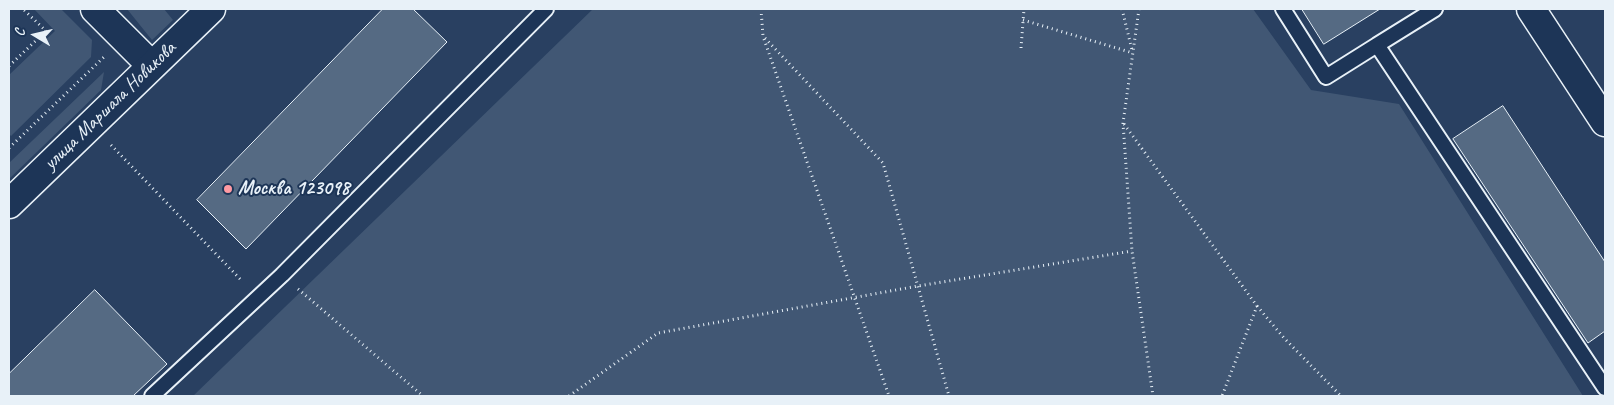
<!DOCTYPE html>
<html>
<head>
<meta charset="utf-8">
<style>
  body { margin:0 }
  #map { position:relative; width:1614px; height:405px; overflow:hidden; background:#294061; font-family:Caveat,sans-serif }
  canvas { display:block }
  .frame { position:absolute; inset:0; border:10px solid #e8f1f8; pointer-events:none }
  .north { position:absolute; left:10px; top:10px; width:50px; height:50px; -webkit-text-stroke:4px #1d3557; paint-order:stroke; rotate:279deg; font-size:14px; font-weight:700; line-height:20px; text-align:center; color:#e8f1f8 }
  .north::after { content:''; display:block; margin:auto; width:18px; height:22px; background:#e8f1f8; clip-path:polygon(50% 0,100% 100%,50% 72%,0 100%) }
</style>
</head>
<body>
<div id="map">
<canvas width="1614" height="405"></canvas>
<div class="frame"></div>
<div class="north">С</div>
</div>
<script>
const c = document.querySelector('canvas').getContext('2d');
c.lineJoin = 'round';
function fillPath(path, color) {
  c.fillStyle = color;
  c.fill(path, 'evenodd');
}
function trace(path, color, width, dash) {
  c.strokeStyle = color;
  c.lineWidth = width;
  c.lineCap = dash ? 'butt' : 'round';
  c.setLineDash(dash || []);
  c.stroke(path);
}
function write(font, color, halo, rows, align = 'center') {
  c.font = font + ' Caveat,sans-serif';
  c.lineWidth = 4;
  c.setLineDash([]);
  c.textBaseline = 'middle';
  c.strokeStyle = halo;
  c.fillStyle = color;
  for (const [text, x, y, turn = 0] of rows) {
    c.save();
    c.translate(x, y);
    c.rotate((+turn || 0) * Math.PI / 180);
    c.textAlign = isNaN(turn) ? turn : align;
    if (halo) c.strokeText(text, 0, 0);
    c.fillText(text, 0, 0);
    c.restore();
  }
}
fillPath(new Path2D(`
  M 34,9 L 61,9 L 92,40 L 91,57 L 11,136 L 9,134 L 9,75 L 55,31 Z
  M 127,9 L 164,9 L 173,20 L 152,40 Z
  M 593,9 L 1253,9 L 1311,90 L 1399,104 L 1583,396 L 193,396 Z
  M 104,72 L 101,90 L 9,179 L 9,163 Z`), '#415774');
const building = new Path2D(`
  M 383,9 L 413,9 L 447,42 L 246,249 L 197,200 Z
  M 1302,9 L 1380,9 L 1324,44 Z
  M 1503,106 L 1605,262 L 1605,331 L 1588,343 L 1453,139 Z
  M 95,290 L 167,364 L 133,396 L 9,396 L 9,374 Z`);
fillPath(building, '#556a83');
trace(building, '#e8f1f8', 1);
const service = new Path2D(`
  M 1283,9 L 1326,77 L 1377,45 L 1605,388
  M 1377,45 L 1435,9
  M 152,396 L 282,275 L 546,9`);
const minor = new Path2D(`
  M 95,9 L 151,65`);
const tertiary = new Path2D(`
  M 1531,9 L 1605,122
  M 9,204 L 211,9`);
trace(service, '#e8f1f8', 18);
trace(minor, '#e8f1f8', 31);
trace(tertiary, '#e8f1f8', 31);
trace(new Path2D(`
  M 761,9 L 763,36 L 883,163 L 949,396
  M 1122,9 L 1132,50
  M 1139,9 L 1123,123 L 1132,251 L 1153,396
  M 1023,20 L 1133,53
  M 764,39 L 889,396
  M 1021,48 L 1024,9
  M 9,66 L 46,31 L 23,9
  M 1124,124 L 1257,306 L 1222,396
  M 111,145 L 242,281
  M 9,148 L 104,57
  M 298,289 L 423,396
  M 1257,306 L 1284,338 L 1341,396
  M 569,396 L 658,333 L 918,286 L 1132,251`), '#e8f1f8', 3, [1, 4]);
trace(service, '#1d3557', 14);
trace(minor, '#1d3557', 28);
trace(tertiary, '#1d3557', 28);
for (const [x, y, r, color] of [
  [228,189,5,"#ff9aa2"]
]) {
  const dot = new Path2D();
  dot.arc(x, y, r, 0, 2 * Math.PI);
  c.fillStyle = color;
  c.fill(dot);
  trace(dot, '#1d3557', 2);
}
write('20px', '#e8f1f8', '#1d3557', [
  ["улица Маршала Новикова",110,106,-44]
]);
write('bold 20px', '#e8f1f8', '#1d3557', [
  ["Москва 123098",238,189]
], 'left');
</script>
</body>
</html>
